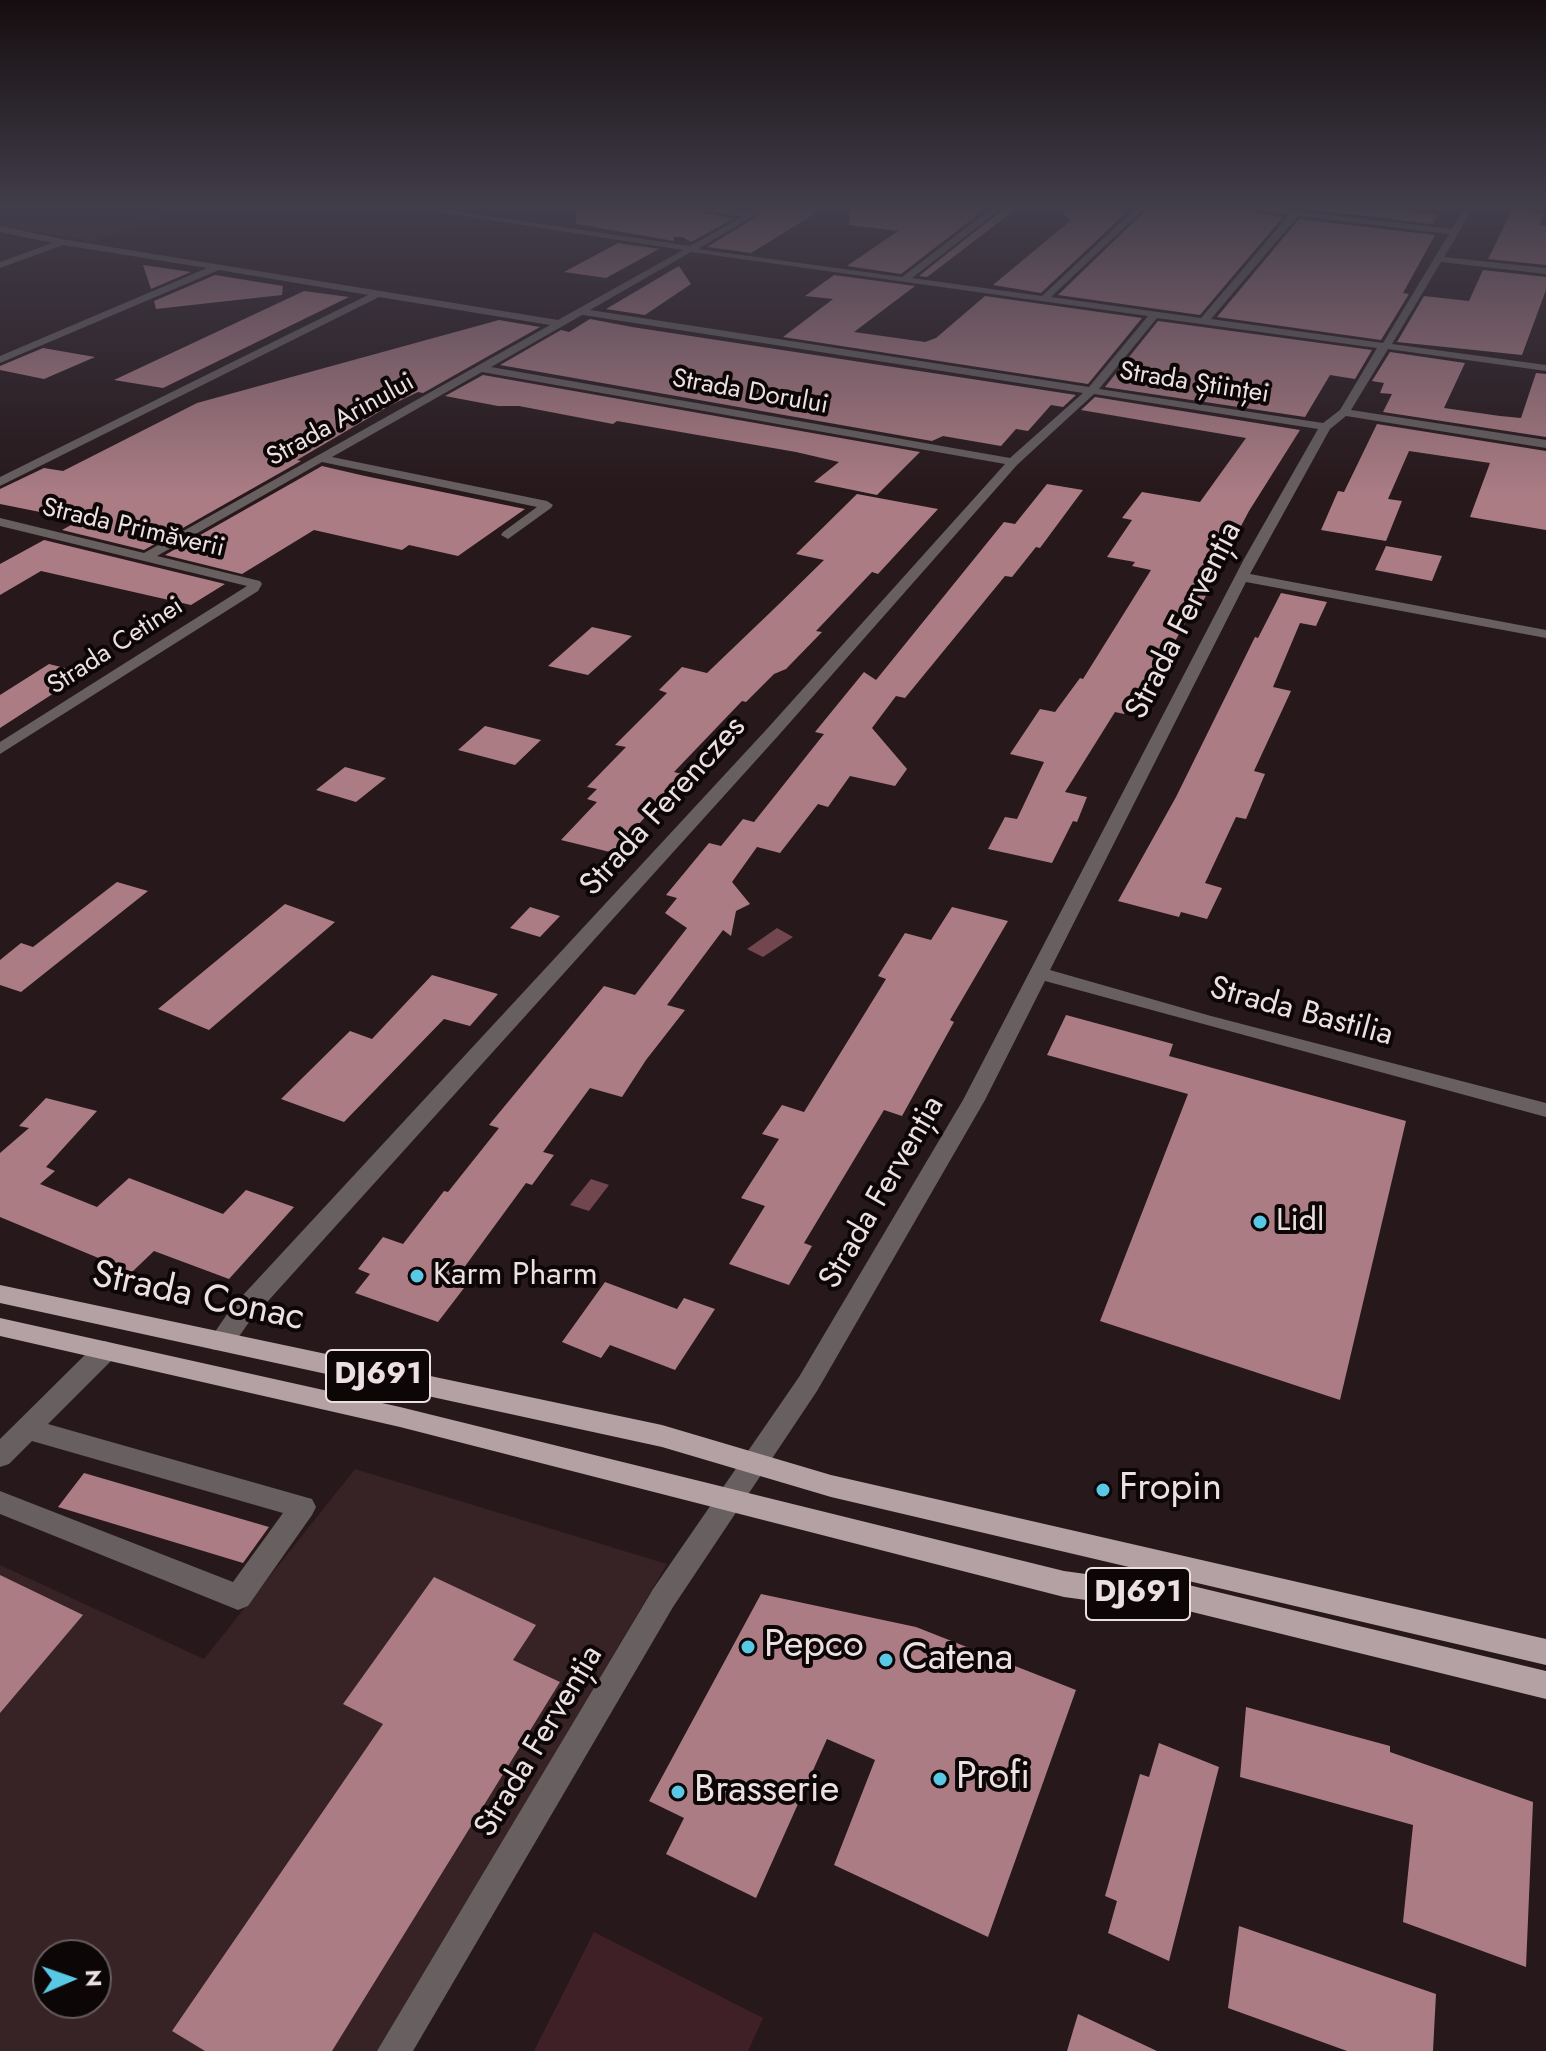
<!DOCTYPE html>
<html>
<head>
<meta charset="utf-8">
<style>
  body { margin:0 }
  #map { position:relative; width:1546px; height:2051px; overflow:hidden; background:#27181b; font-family:Jost,sans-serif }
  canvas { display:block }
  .north { position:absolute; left:32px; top:1939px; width:80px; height:80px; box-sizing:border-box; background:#0c0607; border:2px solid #665d5f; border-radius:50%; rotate:88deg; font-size:22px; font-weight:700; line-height:32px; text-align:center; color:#ece0e2 }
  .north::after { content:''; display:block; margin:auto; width:28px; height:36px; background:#59c8e5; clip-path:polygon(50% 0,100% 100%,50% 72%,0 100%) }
</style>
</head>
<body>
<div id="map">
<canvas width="1546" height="2051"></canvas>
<div class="north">N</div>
</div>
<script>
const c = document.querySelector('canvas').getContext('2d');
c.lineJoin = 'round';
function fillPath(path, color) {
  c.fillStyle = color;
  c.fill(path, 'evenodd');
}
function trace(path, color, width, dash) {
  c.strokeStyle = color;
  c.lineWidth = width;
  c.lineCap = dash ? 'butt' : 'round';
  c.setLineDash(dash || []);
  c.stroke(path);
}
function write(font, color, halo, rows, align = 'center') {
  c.font = font + ' Jost,sans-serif';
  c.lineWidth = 8;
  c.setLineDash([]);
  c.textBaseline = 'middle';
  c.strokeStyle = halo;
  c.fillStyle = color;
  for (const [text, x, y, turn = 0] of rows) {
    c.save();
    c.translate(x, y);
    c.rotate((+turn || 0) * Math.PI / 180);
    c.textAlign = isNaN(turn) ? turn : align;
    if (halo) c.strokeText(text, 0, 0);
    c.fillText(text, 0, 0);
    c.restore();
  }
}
fillPath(new Path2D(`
  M 355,1469 L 667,1564 L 379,2051 L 0,2051 L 0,1565 L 204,1659 ZM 48,1955 L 96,1955 L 96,2003 L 48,2003 Z`), '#372226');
fillPath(new Path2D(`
  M 0,207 L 185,207 L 91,241 L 0,226 Z
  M 594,1932 L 763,2018 L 748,2051 L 534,2051 Z`), '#402027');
fillPath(new Path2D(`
  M 777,928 L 793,937 L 763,957 L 747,949 Z
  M 591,1179 L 609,1185 L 589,1211 L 570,1205 Z`), '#71464e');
fillPath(new Path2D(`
  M 577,207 L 679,207 L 733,219 L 691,242 L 682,237 L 674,237 L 674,241 L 576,224 Z
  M 772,207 L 826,207 L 751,253 L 707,247 Z
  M 850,207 L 988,207 L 901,274 L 847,266 L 898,231 L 849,225 Z
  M 1006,207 L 1019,207 L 927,277 L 919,276 Z
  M 1059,207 L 1132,207 L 1041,293 L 993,285 L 1070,221 Z
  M 1149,207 L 1232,207 L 1283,217 L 1200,315 L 1058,295 Z
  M 1289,207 L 1373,207 L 1438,215 L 1432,224 Z
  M 1512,210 L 1544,213 L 1539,225 L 1546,226 L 1546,265 L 1488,259 Z
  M 1299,219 L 1435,235 L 1403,293 L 1409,294 L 1381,340 L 1217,317 Z
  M 618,243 L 659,249 L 606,278 L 564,272 Z
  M 143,265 L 191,272 L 151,289 Z
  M 679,266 L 691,284 L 645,315 L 606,309 Z
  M 1483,270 L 1546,277 L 1546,290 L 1522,355 L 1397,342 L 1424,296 L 1469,301 Z
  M 215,275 L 283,286 L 282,295 L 156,309 L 154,301 Z
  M 834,275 L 915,286 L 854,332 L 925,342 L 936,338 L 985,296 L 1142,318 L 1088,384 L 783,337 L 833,299 L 805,296 Z
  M 304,291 L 349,297 L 163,388 L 114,380 Z
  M 590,319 L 632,327 L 1076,395 L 1063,407 L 1051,405 L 1028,431 L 1016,429 L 1001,446 L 943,436 L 932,441 L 500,365 L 561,330 L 569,332 Z
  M 499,320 L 540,327 L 423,393 L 418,392 L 389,406 L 297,460 L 301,461 L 144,550 L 62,530 L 80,520 L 0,504 L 0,489 L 44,468 L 63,471 L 197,403 Z
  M 1158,321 L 1372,350 L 1355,379 L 1330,375 L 1305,417 L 1105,387 Z
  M 43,348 L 95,357 L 44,379 L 0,370 L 0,366 Z
  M 1390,352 L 1465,363 L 1444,408 L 1500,416 L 1521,418 L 1536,373 L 1546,374 L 1546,437 L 1383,412 L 1392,394 L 1380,393 L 1384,383 L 1372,381 Z
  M 483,375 L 920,452 L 877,495 L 814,482 L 839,462 L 796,452 L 617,421 L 613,424 L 519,406 L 498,406 L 445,396 Z
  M 1095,397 L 1300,430 L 1249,511 L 1222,562 L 1224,563 L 1202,603 L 1197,602 L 1137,709 L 1129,707 L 1124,714 L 1115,712 L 1065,792 L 1087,797 L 1077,822 L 1073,821 L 1052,863 L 988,849 L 1005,817 L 1017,819 L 1044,762 L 1010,754 L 1040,709 L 1055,712 L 1080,678 L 1083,679 L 1151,570 L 1132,566 L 1135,562 L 1107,557 L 1132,520 L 1122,518 L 1142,492 L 1200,502 L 1246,438 L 1081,410 Z
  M 1377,424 L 1546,451 L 1546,530 L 1470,517 L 1490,463 L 1409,451 L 1388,499 L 1402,501 L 1386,541 L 1321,530 L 1338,491 L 1344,492 Z
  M 322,466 L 365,476 L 525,509 L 458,556 L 409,545 L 402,550 L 314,530 L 242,574 L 165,555 Z
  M 1047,484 L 1083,490 L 1040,548 L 1036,547 L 1012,577 L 1005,576 L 905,698 L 896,696 L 872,728 L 907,769 L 895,786 L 850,776 L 828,807 L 818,804 L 780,853 L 757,847 L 732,882 L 750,904 L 736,911 L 731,936 L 723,930 L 667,1005 L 685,1010 L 646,1060 L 622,1097 L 590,1088 L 543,1152 L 554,1155 L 532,1185 L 526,1183 L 452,1284 L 464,1288 L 438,1322 L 355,1293 L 370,1274 L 358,1269 L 383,1237 L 403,1244 L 444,1191 L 448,1192 L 499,1128 L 489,1125 L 604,986 L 635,995 L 687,928 L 665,913 L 677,898 L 666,895 L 709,843 L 721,846 L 743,819 L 754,822 L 824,734 L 815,732 L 864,672 L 876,680 L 1004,522 L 1015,524 Z
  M 857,494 L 938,509 L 878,574 L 872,572 L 816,631 L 822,632 L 786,669 L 774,674 L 746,702 L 742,701 L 674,772 L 682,774 L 614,853 L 561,840 L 597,802 L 587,799 L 597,789 L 587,787 L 626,747 L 615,745 L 667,693 L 659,690 L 682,667 L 707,673 L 778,605 L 824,560 L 796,554 Z
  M 44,540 L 225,584 L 191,605 L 41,571 L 0,595 L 0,564 Z
  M 1386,546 L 1442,556 L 1432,581 L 1375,570 Z
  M 1281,593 L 1327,602 L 1316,626 L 1300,623 L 1273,687 L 1291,691 L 1254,771 L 1265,774 L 1246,819 L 1236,817 L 1205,883 L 1222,888 L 1207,919 L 1181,912 L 1179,917 L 1118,901 L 1176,797 L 1255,637 L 1258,638 Z
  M 592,627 L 632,636 L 588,675 L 548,666 Z
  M 49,664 L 85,673 L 0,728 L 0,695 Z
  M 485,726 L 541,740 L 515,765 L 458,750 Z
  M 345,767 L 386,778 L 356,802 L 316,790 Z
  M 117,882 L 148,891 L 21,992 L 0,985 L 0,960 L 21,943 L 33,947 Z
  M 285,904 L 335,922 L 209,1030 L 158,1009 Z
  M 530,907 L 560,916 L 540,937 L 510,928 Z
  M 952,907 L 1008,921 L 950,1020 L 954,1022 L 902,1116 L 884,1110 L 804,1243 L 812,1246 L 789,1285 L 729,1264 L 765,1206 L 741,1198 L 779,1139 L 762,1134 L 782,1105 L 804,1112 L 886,979 L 878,976 L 905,933 L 931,940 Z
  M 432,975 L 498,994 L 470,1026 L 444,1019 L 344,1122 L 281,1099 L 350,1031 L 372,1039 Z
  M 1066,1015 L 1173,1044 L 1169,1056 L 1406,1121 L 1340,1400 L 1100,1321 L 1188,1094 L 1047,1055 Z
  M 46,1098 L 97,1111 L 46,1167 L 55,1171 L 40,1184 L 97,1207 L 129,1178 L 223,1214 L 246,1190 L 294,1207 L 229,1279 L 154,1251 L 132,1272 L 0,1217 L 0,1153 L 29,1128 L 19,1126 Z
  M 605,1282 L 677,1309 L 684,1298 L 715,1309 L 675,1370 L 610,1345 L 601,1358 L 562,1342 Z
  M 84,1473 L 269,1527 L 243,1563 L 58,1507 Z
  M 0,1575 L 83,1615 L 0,1713 Z
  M 434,1577 L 536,1625 L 513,1660 L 560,1682 L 332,2051 L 205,2051 L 172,2031 L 383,1724 L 343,1704 Z
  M 761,1594 L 916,1627 L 1076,1690 L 988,1937 L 834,1865 L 875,1760 L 827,1739 L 756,1898 L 666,1854 L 684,1818 L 649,1801 Z
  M 1246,1707 L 1390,1746 L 1390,1752 L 1533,1802 L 1526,1967 L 1403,1922 L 1413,1825 L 1240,1777 Z
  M 1159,1743 L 1219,1767 L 1169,1961 L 1108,1933 L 1117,1901 L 1105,1896 L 1140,1774 L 1149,1777 Z
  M 1239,1926 L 1436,1994 L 1433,2051 L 1347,2051 L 1228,2008 Z
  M 1078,2014 L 1157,2051 L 1067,2051 Z`), '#ab7c84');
fillPath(new Path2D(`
  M 405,207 L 428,207 L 690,246 L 742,217 L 682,207 L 749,212 L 759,207 L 769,207 L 698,249 L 902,277 L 993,207 L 1003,207 L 912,278 L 1042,296 L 1137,207 L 1146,207 L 1051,297 L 1201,318 L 1289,215 L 1235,207 L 1262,207 L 1452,229 L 1466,207 L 1474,207 L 1444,257 L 1546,268 L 1546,274 L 1441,262 L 1392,344 L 1546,365 L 1546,371 L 1388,349 L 1351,410 L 1546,440 L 1546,448 L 1346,416 L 1330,429 L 1250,574 L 1546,630 L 1546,638 L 1246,582 L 1050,970 L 1211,1016 L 1546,1103 L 1546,1117 L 1045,981 L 985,1100 L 817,1391 L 673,1607 L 413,2051 L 377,2051 L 653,1589 L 799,1377 L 963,1100 L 1244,559 L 1318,429 L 1094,394 L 1017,465 L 778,736 L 250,1321 C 239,1335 231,1355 211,1349 L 208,1342 L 232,1307 L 766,730 L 1005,464 L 482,372 L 332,457 L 547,501 L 553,505 L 551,508 L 508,539 L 501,535 L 503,532 L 537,507 L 322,462 L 157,556 L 260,581 L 262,584 L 258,591 L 0,754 L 0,742 L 247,586 L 0,526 L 0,518 L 144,553 L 550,325 L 379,297 L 0,486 L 0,477 L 368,295 L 219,270 L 0,363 L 0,356 L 207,268 L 63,245 L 0,268 L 0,262 L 52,243 L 0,232 L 0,226 L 62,239 L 558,320 L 683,250 ZM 1298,216 L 1449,234 L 1383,343 L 1211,319 ZM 691,252 L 1148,316 L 1089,387 L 590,310 ZM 582,315 L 583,315 L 1083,393 L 1010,458 L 491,367 ZM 1157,318 L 1377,348 L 1340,410 L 1323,423 L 1099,389 Z
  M 105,1341 L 114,1344 L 117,1351 L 114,1358 L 48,1424 L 312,1499 L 316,1507 L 312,1515 L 248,1606 L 238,1610 L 0,1514 L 0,1491 L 233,1582 L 283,1513 L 32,1441 L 9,1464 L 0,1467 L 0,1439 L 96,1344 Z`), '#675f60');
fillPath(new Path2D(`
  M 0,1285 L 662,1425 L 831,1475 L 1546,1639 L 1546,1665 L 831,1497 L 662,1447 L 0,1303 Z
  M 0,1318 L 400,1407 L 1064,1571 L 1137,1581 L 1176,1582 L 1546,1671 L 1546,1699 L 1176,1608 L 1137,1607 L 1064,1597 L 400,1427 L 0,1336 Z`), '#b3a1a4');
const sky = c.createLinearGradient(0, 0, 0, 494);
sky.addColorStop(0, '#150d0f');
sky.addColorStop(0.42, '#413d4a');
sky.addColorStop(1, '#413d4a00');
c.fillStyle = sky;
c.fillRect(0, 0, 1546, 494);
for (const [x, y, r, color] of [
  [1260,1222,8,"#59c8e5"],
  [417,1276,8,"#59c8e5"],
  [1103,1490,8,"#59c8e5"],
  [748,1647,8,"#59c8e5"],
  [886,1660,8,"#59c8e5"],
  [940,1779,8,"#59c8e5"],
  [678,1792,8,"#59c8e5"]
]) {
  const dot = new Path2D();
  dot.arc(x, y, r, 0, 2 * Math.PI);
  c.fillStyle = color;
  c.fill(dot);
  trace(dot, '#0c0607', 3);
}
write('26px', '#ece0e2', '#0c0607', [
  ["Strada Științei",1194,384,9],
  ["Strada Dorului",750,393,10],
  ["Strada Arinului",341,421,-29],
  ["Strada Primăverii",133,529,13],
  ["Strada Cetinei",116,647,-33]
]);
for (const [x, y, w] of [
  [378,1376,104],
  [1138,1594,104]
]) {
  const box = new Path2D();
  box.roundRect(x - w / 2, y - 26, w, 52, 6);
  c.fillStyle = '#0c0607';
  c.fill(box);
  trace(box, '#ece0e2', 2);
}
write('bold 30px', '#ece0e2', null, [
  ["DJ691",378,1376],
  ["DJ691",1138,1594]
]);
write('32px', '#ece0e2', '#0c0607', [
  ["Strada Fervenția",1185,621,-63],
  ["Strada Ferenczes",664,807,-48],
  ["Strada Bastilia",1301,1013,15],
  ["Strada Fervenția",883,1193,-60],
  ["Strada Fervenția",540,1742,-59]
]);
write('32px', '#ece0e2', '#0c0607', [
  ["Lidl",1276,1222],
  ["Karm Pharm",433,1276]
], 'left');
write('38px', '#ece0e2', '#0c0607', [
  ["Strada Conac",198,1298,12]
]);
write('38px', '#ece0e2', '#0c0607', [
  ["Fropin",1119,1490],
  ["Pepco",764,1647],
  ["Catena",902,1660],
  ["Profi",956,1779],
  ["Brasserie",694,1792]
], 'left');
</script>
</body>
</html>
